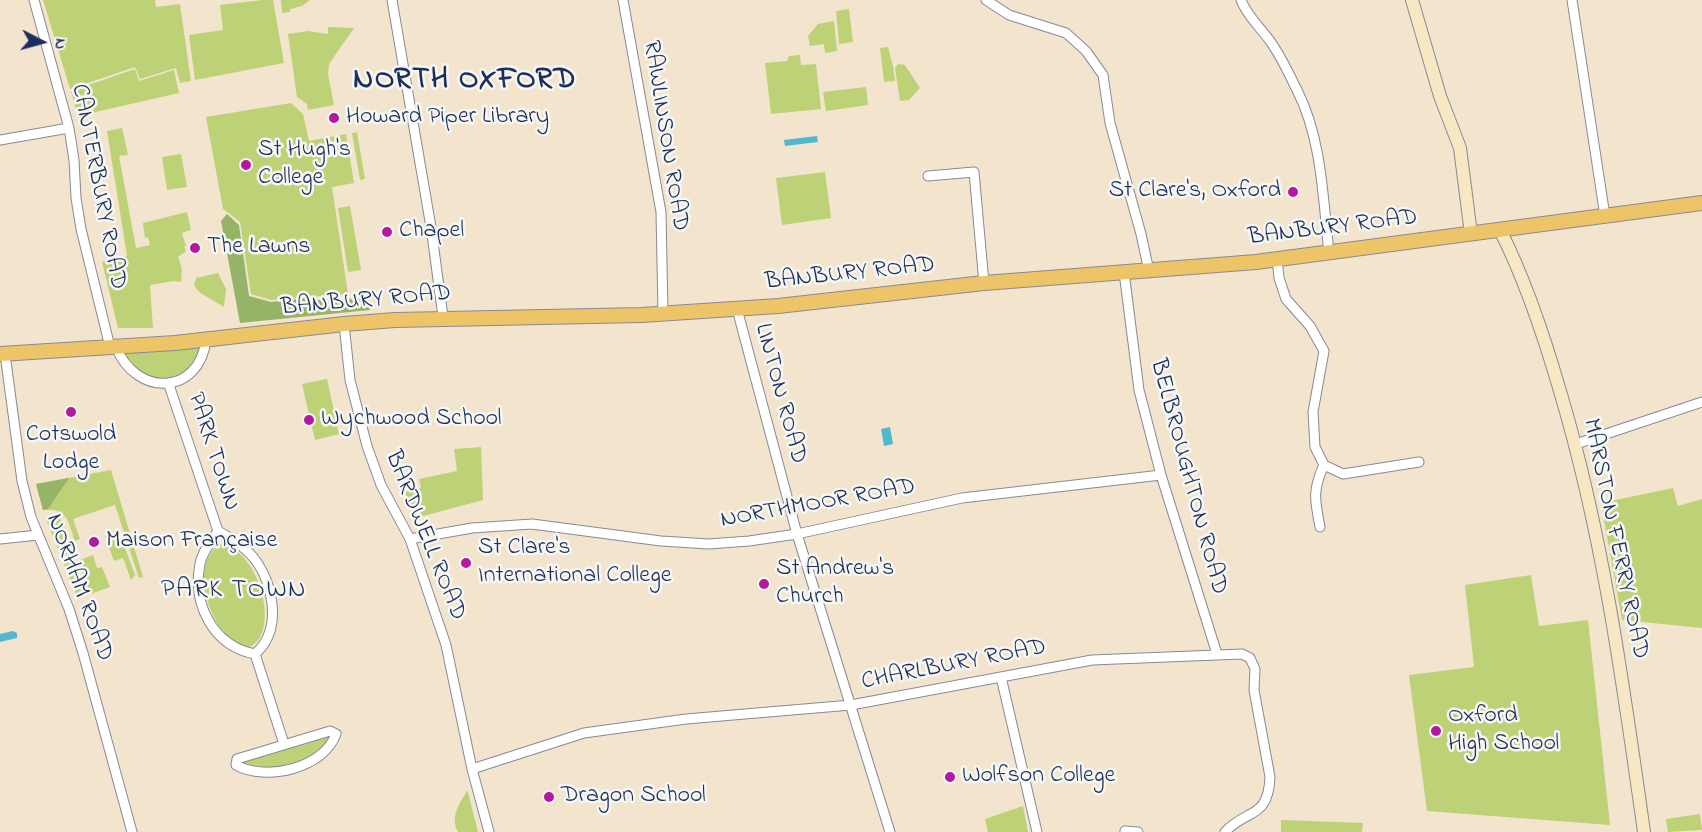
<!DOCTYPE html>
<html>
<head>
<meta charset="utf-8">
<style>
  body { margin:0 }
  #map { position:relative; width:1702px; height:832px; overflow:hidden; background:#f3e4ce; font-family:"Indie Flower",sans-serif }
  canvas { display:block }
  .north { position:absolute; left:12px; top:12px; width:60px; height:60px; -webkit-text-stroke:4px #f6f6f2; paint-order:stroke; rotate:96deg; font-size:16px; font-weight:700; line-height:24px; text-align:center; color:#1b2f5e }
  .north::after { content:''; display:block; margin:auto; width:21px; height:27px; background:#1b2f5e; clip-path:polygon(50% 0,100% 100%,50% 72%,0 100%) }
</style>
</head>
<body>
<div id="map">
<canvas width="1702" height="832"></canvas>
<div class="north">N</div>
</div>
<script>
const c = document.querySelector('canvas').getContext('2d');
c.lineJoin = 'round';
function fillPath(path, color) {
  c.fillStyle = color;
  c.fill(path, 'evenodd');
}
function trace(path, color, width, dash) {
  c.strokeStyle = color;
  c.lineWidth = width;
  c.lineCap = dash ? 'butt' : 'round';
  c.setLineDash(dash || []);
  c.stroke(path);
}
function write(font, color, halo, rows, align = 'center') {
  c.font = font + ' "Indie Flower",sans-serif';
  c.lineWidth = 5;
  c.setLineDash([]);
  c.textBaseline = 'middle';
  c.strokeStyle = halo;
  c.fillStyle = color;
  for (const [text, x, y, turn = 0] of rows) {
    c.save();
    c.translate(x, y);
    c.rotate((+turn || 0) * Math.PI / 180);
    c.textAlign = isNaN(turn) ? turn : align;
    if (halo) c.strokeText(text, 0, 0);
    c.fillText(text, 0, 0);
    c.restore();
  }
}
fillPath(new Path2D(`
  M 43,0 L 155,0 L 156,7 L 180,4 L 191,81 L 180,83 L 176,68 L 140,79 L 135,67 L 70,89 Z
  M 263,0 L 273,0 L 284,63 L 195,80 L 189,35 L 223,30 L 220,5 Z
  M 281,0 L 310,0 L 302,6 L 290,9 L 290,12 L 282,13 Z
  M 849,9 L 853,42 L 839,44 L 836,11 Z
  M 834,21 L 837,51 L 825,53 L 824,44 L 810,46 L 808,36 L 818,24 Z
  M 328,27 L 354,28 L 329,64 L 328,74 L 334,105 L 308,110 L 307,104 L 297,97 L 288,34 L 308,31 L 328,34 Z
  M 888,47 L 893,66 L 895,81 L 884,82 L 880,48 Z
  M 800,55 L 801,65 L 816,64 L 821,109 L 771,114 L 765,63 L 787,61 L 789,56 Z
  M 898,64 L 905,65 L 920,88 L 909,100 L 900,101 L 895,68 Z
  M 135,69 L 139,81 L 174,70 L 179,93 L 78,116 L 71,91 Z
  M 866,87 L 868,105 L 826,111 L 823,92 Z
  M 291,103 L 303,114 L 309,141 L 346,134 L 354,183 L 332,187 L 348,294 L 271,300 L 251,294 L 240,222 L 223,209 L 206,117 Z
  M 122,128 L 128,155 L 119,156 L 136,248 L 150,245 L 148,237 L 145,238 L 143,223 L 187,212 L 191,230 L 182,233 L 186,246 L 184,246 L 186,251 L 178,257 L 182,269 L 181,282 L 173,281 L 150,285 L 153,328 L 118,328 L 102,262 L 127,256 L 107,131 Z
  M 357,132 L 365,179 L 360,180 L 352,133 Z
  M 181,154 L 187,187 L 167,190 L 162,157 Z
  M 825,172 L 831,218 L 782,225 L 776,178 Z
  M 350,206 L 361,270 L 348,272 L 338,208 Z
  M 218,273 L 226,289 L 224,307 L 199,292 L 194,285 L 196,278 Z
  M 199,348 C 190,375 172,387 145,375 C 141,373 135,371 132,368 C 128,364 125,357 122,352 Z
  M 327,379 L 339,434 L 315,440 L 302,384 Z
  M 481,447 L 483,500 L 416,518 L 405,492 L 421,488 L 419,479 L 457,471 L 454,449 Z
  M 111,470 L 143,577 L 139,578 L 115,505 L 73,519 L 80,539 L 75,541 C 68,521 68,508 43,510 L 36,484 Z
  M 1673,488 L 1678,506 L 1702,499 L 1702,628 L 1622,620 L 1601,503 Z
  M 50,516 L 59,517 C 64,524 66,530 64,538 L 83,595 L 80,599 L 78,599 L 46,519 Z
  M 112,533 L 117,547 L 124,545 L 135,575 L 131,580 L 123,558 L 114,561 L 105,536 Z
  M 220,544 C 260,548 283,637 247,648 C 212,640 186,565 220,544 Z
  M 93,555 L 97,568 L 102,567 L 110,587 L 90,594 L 78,561 Z
  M 1531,575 L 1539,626 L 1588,620 L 1610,825 L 1427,811 L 1409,675 L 1474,667 L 1465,585 Z
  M 327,733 L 330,738 C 319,757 295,769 272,769 C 263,770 252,767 243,765 L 244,760 Z
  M 467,791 L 468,792 L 478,832 L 458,832 C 450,817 459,804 467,791 Z
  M 1023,806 L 1028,832 L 988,832 L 985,819 Z
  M 1700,814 L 1702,830 L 1668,832 L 1666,819 Z
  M 1281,820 L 1363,823 L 1362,832 L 1281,832 Z`), '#bdd276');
fillPath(new Path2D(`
  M 227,214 L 239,225 L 249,296 L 271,302 L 308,298 L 325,301 L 368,298 L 370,310 L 240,323 L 221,221 Z
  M 69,478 L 48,509 L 43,510 L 36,484 Z`), '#96b467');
fillPath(new Path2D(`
  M 817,136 L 818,142 L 785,146 L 784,140 Z
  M 890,427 L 893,444 L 884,446 L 881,429 Z
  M 13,631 L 17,633 L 17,638 L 0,642 L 0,634 Z`), '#50b9cd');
const street = new Path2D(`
  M 34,0 L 69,128 L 74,160 L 76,198 L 81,229 L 110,347
  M 392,0 L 431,227 L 443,317
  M 623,0 L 661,212 L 663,314
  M 986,0 L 1009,15 L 1066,33 L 1086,51 L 1103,75 L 1110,123 L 1141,234 L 1149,271
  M 1241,0 C 1247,16 1260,27 1270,41 C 1281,56 1289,74 1297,90 C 1322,139 1323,199 1329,253
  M 1572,0 L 1605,216
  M 0,140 L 69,128
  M 928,176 L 974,172 L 984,283
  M 1277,259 L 1279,278 L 1286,299 L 1310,326 L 1324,351 L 1313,412 L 1315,447 L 1324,465 C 1312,491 1315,500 1320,527
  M 1124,272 L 1139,390 L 1161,475 L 1217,654
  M 737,309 L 797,534 L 890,832
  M 344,324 L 350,380 L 367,446 L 381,485 L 410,539 L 446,645 L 472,769 L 489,832
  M 116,347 C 136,397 199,396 206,340
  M 5,354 L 22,481 L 31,517 L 69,609 L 83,653 L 132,832
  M 169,385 L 218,531
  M 1576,444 L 1702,402
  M 1324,465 L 1343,474 L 1419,462
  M 218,531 C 227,536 237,542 245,549 C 269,569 282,616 264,644 C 262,647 258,651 255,654 C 213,646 192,604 200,564 C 202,552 211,541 218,531 Z
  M 0,539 L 38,535
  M 410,539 L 472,528 L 532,524 L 661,541 L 709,544 L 749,541 L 797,534 L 962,498 L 1161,475
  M 255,654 L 284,744
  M 1001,677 L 1037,832
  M 330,731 L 336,734 C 324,768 266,782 236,765 L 237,759 Z
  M 472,769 L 584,733 L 686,719 L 851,705 L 1092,660 L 1242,654 L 1250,658 L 1255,669 L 1254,690 L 1270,777 C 1268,820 1247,808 1225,832
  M 1125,831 L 1138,832`);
const secondary = new Path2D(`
  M 1412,0 L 1440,96 L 1460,148 L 1471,234
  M 1500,230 C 1526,281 1544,336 1560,391 C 1603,535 1623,683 1644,832`);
const primary = new Path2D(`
  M 0,354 L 175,343 L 344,324 L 395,320 L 642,315 L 778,306 L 984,283 L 1256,262 L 1702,203`);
trace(street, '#878a96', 11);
trace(secondary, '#878a96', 14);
trace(primary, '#878a96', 16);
trace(street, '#fff', 9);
trace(secondary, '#f8e7c3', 12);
trace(primary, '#eec469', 14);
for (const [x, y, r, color] of [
  [334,118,6,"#b5179e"],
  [246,165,6,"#b5179e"],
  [1293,192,6,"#b5179e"],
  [387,232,6,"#b5179e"],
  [195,248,6,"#b5179e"],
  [71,412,6,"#b5179e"],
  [309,420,6,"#b5179e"],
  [94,542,6,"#b5179e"],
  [466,563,6,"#b5179e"],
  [764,584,6,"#b5179e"],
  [1436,731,6,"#b5179e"],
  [950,777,6,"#b5179e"],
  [549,797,6,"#b5179e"]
]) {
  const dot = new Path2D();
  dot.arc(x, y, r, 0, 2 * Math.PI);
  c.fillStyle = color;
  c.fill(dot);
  trace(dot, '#f6f6f2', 2);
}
write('24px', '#1b2f5e', '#f6f6f2', [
  ["Howard Piper Library",346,118],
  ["St Hugh's",258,151],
  ["College",258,179],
  ["St Clare's, Oxford",1281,192,"right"],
  ["Chapel",399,232],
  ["The Lawns",207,248],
  ["Wychwood School",321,420],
  ["Cotswold",71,436,"center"],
  ["Lodge",71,464,"center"],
  ["Maison Française",106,542],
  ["St Clare's",478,549],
  ["International College",478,577],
  ["St Andrew's",776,570],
  ["Church",776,598],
  ["Oxford",1448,717],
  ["High School",1448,745],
  ["Wolfson College",962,777],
  ["Dragon School",561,797]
], 'left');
write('24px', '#1b2f5e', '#f6f6f2', [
  ["RAWLINSON ROAD",664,136,81],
  ["CANTERBURY ROAD",97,187,79],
  ["BANBURY ROAD",1333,229,-7],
  ["BANBURY ROAD",850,275,-6],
  ["BANBURY ROAD",366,302,-5],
  ["LINTON ROAD",779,394,75],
  ["PARK TOWN",212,452,72],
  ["BELBROUGHTON ROAD",1187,477,75],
  ["NORTHMOOR ROAD",818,505,-10],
  ["BARDWELL ROAD",424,536,68],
  ["MARSTON FERRY ROAD",1614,539,78],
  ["NORHAM ROAD",78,588,70],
  ["CHARLBURY ROAD",954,666,-11]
]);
c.letterSpacing = '1.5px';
write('26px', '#1b2f5e', '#f6f6f2', [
  ["PARK TOWN",234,592]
]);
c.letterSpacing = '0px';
c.letterSpacing = '1.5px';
write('bold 30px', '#1b2f5e', '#f6f6f2', [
  ["NORTH OXFORD",465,82]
]);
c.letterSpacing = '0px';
</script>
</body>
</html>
